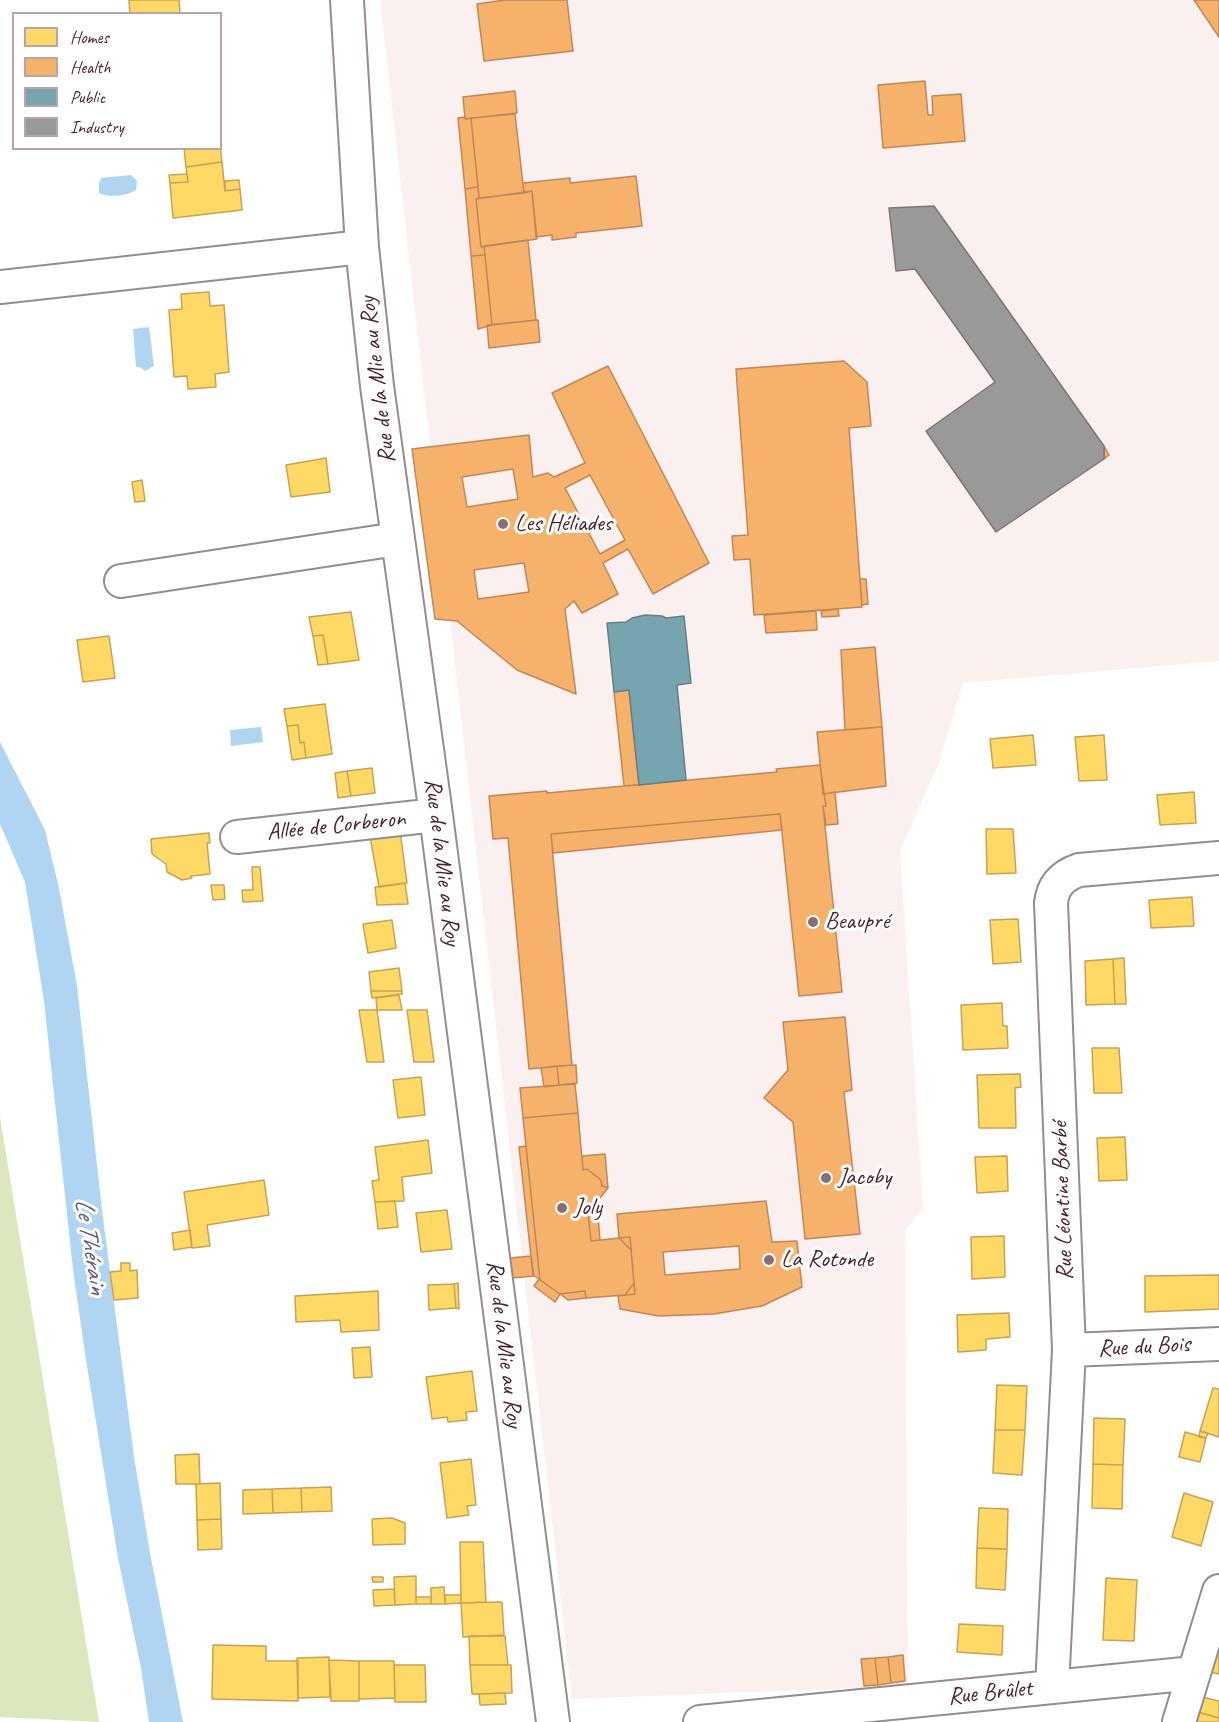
<!DOCTYPE html>
<html>
<head>
<meta charset="utf-8">
<style>
  body { margin:0 }
  #map { position:relative; width:1219px; height:1722px; overflow:hidden; background:#fff; font-family:Caveat,sans-serif }
  canvas { display:block }
  .legend { position:absolute; left:12px; top:12px; width:210px; height:138px; box-sizing:border-box; background:#fff; border:2px solid #b7a5aa; margin:0; padding:8px 10px; list-style:none; font-size:18px; color:#4a1f2b }
  .legend li { display:flex; align-items:center; gap:12px; height:30px }
  .legend b { width:30px; border:2px solid #b7a5aa }
</style>
</head>
<body>
<div id="map">
<canvas width="1219" height="1722"></canvas>
<ul class="legend">
<li><b style="height:16px;background:#ffd966"></b>Homes</li>
<li><b style="height:16px;background:#f6b26b"></b>Health</li>
<li><b style="height:16px;background:#76a5af"></b>Public</li>
<li><b style="height:16px;background:#999"></b>Industry</li>
</ul>
</div>
<script>
const c = document.querySelector('canvas').getContext('2d');
c.lineJoin = 'round';
function fillPath(path, color) {
  c.fillStyle = color;
  c.fill(path, 'evenodd');
}
function trace(path, color, width, dash) {
  c.strokeStyle = color;
  c.lineWidth = width;
  c.lineCap = dash ? 'butt' : 'round';
  c.setLineDash(dash || []);
  c.stroke(path);
}
function write(font, color, halo, rows, align = 'center') {
  c.font = font + ' Caveat,sans-serif';
  c.lineWidth = 6;
  c.setLineDash([]);
  c.textBaseline = 'middle';
  c.strokeStyle = halo;
  c.fillStyle = color;
  for (const [text, x, y, turn = 0] of rows) {
    c.save();
    c.translate(x, y);
    c.rotate((+turn || 0) * Math.PI / 180);
    c.textAlign = isNaN(turn) ? turn : align;
    if (halo) c.strokeText(text, 0, 0);
    c.fillText(text, 0, 0);
    c.restore();
  }
}
fillPath(new Path2D(`
  M 380,0 L 1219,0 L 1219,661 L 963,683 L 938,765 L 900,850 L 923,1208 L 905,1230 L 908,1683 L 858,1688 L 572,1699 Z`), '#faf0ef');
fillPath(new Path2D(`
  M 0,1117 L 99,1722 L 0,1717 Z`), '#dce7be');
fillPath(new Path2D(`
  M 131,175 L 137,181 L 136,190 C 127,196 108,198 99,193 L 99,183 L 101,178 Z
  M 149,327 L 154,366 L 145,371 L 140,367 L 136,367 L 133,329 Z
  M 261,727 L 263,742 L 231,746 L 230,730 Z
  M 0,742 L 45,830 L 59,888 L 77,986 L 102,1210 L 134,1457 L 150,1553 L 183,1722 L 149,1722 L 141,1668 L 118,1558 L 86,1360 L 73,1270 L 44,1001 L 25,882 L 0,824 Z`), '#b0d5f2');
const homes = new Path2D(`
  M 129,0 L 179,0 L 180,14 L 130,14 Z
  M 220,145 L 222,162 L 186,167 L 184,148 L 220,148 Z
  M 222,162 L 225,191 L 240,189 L 242,210 L 173,218 L 170,183 L 188,182 L 186,167 Z
  M 187,174 L 188,182 L 170,183 L 169,175 Z
  M 239,180 L 240,189 L 225,191 L 225,181 Z
  M 209,292 L 210,306 L 224,305 L 229,372 L 215,374 L 216,387 L 188,389 L 187,376 L 174,377 L 169,310 L 182,309 L 181,294 Z
  M 326,458 L 330,492 L 291,497 L 286,465 Z
  M 142,480 L 145,501 L 135,502 L 132,482 Z
  M 351,612 L 359,660 L 328,664 L 323,635 L 313,636 L 309,617 Z
  M 323,635 L 328,664 L 318,665 L 313,636 Z
  M 109,636 L 115,678 L 83,682 L 77,640 Z
  M 325,704 L 332,754 L 306,758 L 304,742 L 300,743 L 298,725 L 287,726 L 284,709 Z
  M 298,725 L 300,743 L 304,742 L 306,758 L 292,760 L 287,726 Z
  M 1033,735 L 1036,765 L 993,768 L 990,739 Z
  M 1104,735 L 1107,780 L 1079,781 L 1075,737 Z
  M 372,768 L 375,793 L 351,796 L 347,771 Z
  M 347,771 L 351,796 L 338,798 L 335,773 Z
  M 1194,792 L 1196,823 L 1160,825 L 1157,795 Z
  M 986,829 L 1013,829 L 1016,873 L 987,874 Z
  M 400,831 L 407,883 L 379,887 L 370,836 Z
  M 209,833 L 210,843 L 207,843 L 210,874 L 191,876 L 192,878 L 182,880 L 167,872 L 166,864 L 152,854 L 151,839 Z
  M 252,867 L 260,867 L 263,901 L 243,902 L 242,890 L 253,890 Z
  M 405,883 L 408,904 L 377,905 L 375,887 Z
  M 211,885 L 224,885 L 225,899 L 213,900 Z
  M 1192,897 L 1194,926 L 1151,928 L 1149,900 Z
  M 1018,919 L 1021,962 L 993,964 L 990,920 Z
  M 392,920 L 396,948 L 368,953 L 363,924 Z
  M 1124,958 L 1126,1004 L 1115,1004 L 1113,959 Z
  M 1113,959 L 1115,1004 L 1086,1005 L 1085,961 Z
  M 399,968 L 402,991 L 371,991 L 369,972 Z
  M 371,991 L 402,991 L 402,994 L 372,998 Z
  M 399,995 L 402,1010 L 377,1010 L 376,998 Z
  M 1002,1003 L 1003,1026 L 1007,1026 L 1008,1048 L 963,1050 L 961,1005 Z
  M 359,1010 L 377,1010 L 384,1062 L 367,1062 Z
  M 407,1010 L 427,1010 L 434,1062 L 414,1062 Z
  M 1092,1048 L 1119,1048 L 1122,1093 L 1094,1093 Z
  M 1020,1074 L 1021,1087 L 1015,1088 L 1016,1128 L 979,1128 L 977,1075 Z
  M 421,1077 L 425,1115 L 398,1118 L 393,1080 Z
  M 1125,1137 L 1127,1180 L 1099,1181 L 1097,1138 Z
  M 428,1140 L 432,1173 L 402,1177 L 404,1201 L 375,1202 L 372,1181 L 379,1180 L 375,1147 Z
  M 1007,1156 L 1008,1191 L 977,1193 L 975,1157 Z
  M 264,1180 L 269,1215 L 207,1225 L 210,1246 L 192,1248 L 184,1192 Z
  M 395,1201 L 398,1227 L 378,1229 L 375,1202 Z
  M 447,1210 L 452,1249 L 421,1252 L 416,1213 Z
  M 190,1230 L 192,1247 L 174,1250 L 172,1233 Z
  M 1004,1236 L 1005,1277 L 972,1279 L 971,1237 Z
  M 121,1263 L 130,1263 L 130,1271 L 137,1270 L 138,1298 L 114,1300 L 110,1272 L 121,1271 Z
  M 1219,1275 L 1219,1309 L 1145,1312 L 1145,1276 Z
  M 458,1283 L 459,1309 L 456,1308 L 454,1284 Z
  M 454,1284 L 456,1308 L 429,1310 L 428,1285 Z
  M 378,1291 L 379,1330 L 341,1332 L 340,1320 L 296,1322 L 295,1296 Z
  M 1009,1313 L 1010,1337 L 986,1339 L 986,1350 L 958,1352 L 957,1315 Z
  M 370,1347 L 372,1377 L 354,1378 L 352,1348 Z
  M 472,1371 L 477,1411 L 466,1412 L 467,1420 L 448,1422 L 447,1417 L 432,1419 L 426,1377 Z
  M 997,1385 L 1027,1386 L 1025,1430 L 995,1430 Z
  M 1213,1388 L 1219,1389 L 1219,1437 L 1200,1431 Z
  M 1094,1418 L 1125,1419 L 1123,1465 L 1093,1464 Z
  M 995,1430 L 1025,1430 L 1022,1475 L 993,1473 Z
  M 1200,1431 L 1208,1433 L 1206,1438 L 1199,1437 Z
  M 1185,1432 L 1206,1438 L 1200,1462 L 1179,1457 Z
  M 199,1454 L 200,1484 L 176,1484 L 175,1455 Z
  M 471,1459 L 476,1505 L 467,1506 L 469,1515 L 447,1518 L 440,1463 Z
  M 1093,1464 L 1123,1465 L 1122,1509 L 1092,1508 Z
  M 220,1483 L 221,1519 L 197,1520 L 196,1484 Z
  M 331,1487 L 332,1511 L 302,1512 L 301,1488 Z
  M 301,1488 L 302,1512 L 273,1513 L 272,1489 Z
  M 272,1489 L 273,1513 L 243,1514 L 243,1490 Z
  M 1184,1493 L 1213,1502 L 1201,1546 L 1172,1537 Z
  M 979,1508 L 1008,1509 L 1007,1549 L 977,1548 Z
  M 392,1518 L 405,1523 L 405,1544 L 373,1545 L 372,1519 Z
  M 221,1519 L 222,1549 L 198,1550 L 197,1520 Z
  M 460,1542 L 483,1542 L 486,1602 L 461,1603 Z
  M 977,1548 L 1007,1549 L 1005,1590 L 976,1588 Z
  M 416,1576 L 416,1604 L 395,1605 L 394,1577 Z
  M 372,1577 L 383,1577 L 383,1582 L 373,1582 Z
  M 1106,1578 L 1137,1580 L 1134,1641 L 1103,1640 Z
  M 444,1587 L 445,1604 L 431,1604 L 431,1588 Z
  M 394,1589 L 395,1605 L 374,1606 L 373,1590 Z
  M 445,1595 L 461,1595 L 461,1603 L 445,1604 Z
  M 416,1597 L 431,1597 L 431,1604 L 416,1604 Z
  M 502,1602 L 504,1635 L 463,1637 L 461,1603 Z
  M 959,1624 L 1003,1626 L 1002,1655 L 957,1652 Z
  M 469,1636 L 505,1636 L 508,1665 L 470,1665 Z
  M 213,1645 L 266,1646 L 266,1661 L 298,1661 L 298,1701 L 212,1699 Z
  M 1215,1654 L 1219,1655 L 1219,1674 L 1210,1672 Z
  M 329,1657 L 330,1697 L 298,1698 L 297,1658 Z
  M 329,1660 L 359,1661 L 359,1701 L 331,1701 Z
  M 359,1661 L 394,1661 L 395,1698 L 359,1699 Z
  M 394,1665 L 425,1665 L 426,1702 L 395,1702 Z
  M 470,1665 L 511,1665 L 512,1693 L 472,1694 Z
  M 505,1693 L 506,1704 L 480,1705 L 479,1694 Z
  M 1202,1697 L 1219,1701 L 1219,1718 L 1198,1712 Z
  M 1198,1712 L 1219,1718 L 1219,1722 L 1195,1722 Z`);
fillPath(homes, '#ffd966');
trace(homes, '#c9a154', 1.5);
const health = new Path2D(`
  M 505,0 L 567,0 L 573,51 L 484,61 L 477,4 Z
  M 1194,0 L 1219,0 L 1219,37 Z
  M 925,81 L 928,115 L 933,115 L 932,96 L 961,94 L 965,141 L 883,148 L 878,85 Z
  M 515,91 L 517,113 L 465,119 L 463,97 Z
  M 515,114 L 524,193 L 479,198 L 471,118 Z
  M 465,117 L 465,119 L 471,118 L 478,187 L 465,189 L 458,118 Z
  M 636,176 L 642,226 L 576,233 L 576,237 L 552,240 L 552,235 L 536,237 L 532,191 L 524,193 L 523,183 L 570,178 L 570,183 Z
  M 478,187 L 479,198 L 476,199 L 481,247 L 484,246 L 485,255 L 471,256 L 465,189 Z
  M 532,191 L 537,239 L 481,247 L 476,199 Z
  M 528,240 L 536,320 L 492,325 L 484,246 Z
  M 485,255 L 492,325 L 478,329 L 471,256 Z
  M 538,320 L 540,342 L 489,348 L 487,325 Z
  M 844,361 L 867,382 L 871,426 L 849,428 L 862,607 L 754,615 L 750,559 L 734,560 L 732,536 L 748,535 L 736,369 Z
  M 608,366 L 709,563 L 653,594 L 628,549 L 603,563 L 618,594 L 582,613 L 574,601 L 565,609 L 576,694 L 517,670 L 457,621 L 435,619 L 412,449 L 529,435 L 533,477 L 548,473 L 554,477 L 585,463 L 552,393 ZM 513,469 L 518,499 L 467,507 L 462,477 ZM 590,475 L 625,540 L 600,554 L 565,488 ZM 524,563 L 529,592 L 478,599 L 474,570 Z
  M 1104,446 L 1109,455 L 1104,459 Z
  M 860,579 L 866,579 L 868,604 L 862,605 Z
  M 838,609 L 839,616 L 822,617 L 821,611 Z
  M 816,611 L 817,630 L 766,633 L 764,615 Z
  M 875,647 L 882,727 L 845,730 L 841,650 Z
  M 629,690 L 639,785 L 624,786 L 614,692 Z
  M 882,727 L 886,786 L 823,794 L 817,732 Z
  M 820,765 L 826,806 L 823,806 L 842,992 L 799,996 L 780,814 L 551,834 L 572,1065 L 529,1069 L 508,838 L 493,839 L 489,796 L 547,791 L 547,793 L 624,786 L 777,772 L 776,769 Z
  M 835,792 L 838,824 L 826,825 L 823,806 L 826,806 L 824,794 Z
  M 780,814 L 782,830 L 553,853 L 551,834 Z
  M 845,1017 L 852,1090 L 844,1092 L 860,1234 L 805,1239 L 793,1122 L 764,1098 L 788,1070 L 783,1022 Z
  M 576,1065 L 577,1083 L 559,1085 L 557,1066 Z
  M 557,1066 L 559,1085 L 544,1087 L 541,1068 Z
  M 575,1084 L 578,1113 L 523,1118 L 520,1088 Z
  M 578,1113 L 583,1170 L 587,1169 L 601,1180 L 602,1186 L 608,1188 L 588,1213 L 591,1241 L 619,1238 L 631,1250 L 634,1283 L 625,1295 L 586,1298 L 585,1291 L 560,1294 L 540,1280 L 523,1118 Z
  M 526,1146 L 540,1280 L 533,1275 L 519,1147 Z
  M 605,1154 L 608,1188 L 602,1186 L 601,1180 L 587,1169 L 583,1170 L 582,1156 Z
  M 766,1201 L 772,1242 L 797,1241 L 802,1287 L 762,1306 L 714,1314 L 659,1316 L 620,1309 L 618,1296 L 635,1294 L 630,1237 L 619,1238 L 617,1214 ZM 739,1246 L 740,1269 L 665,1275 L 663,1252 Z
  M 597,1202 L 600,1240 L 591,1241 L 588,1213 Z
  M 630,1237 L 631,1250 L 619,1238 Z
  M 531,1256 L 534,1276 L 512,1278 L 510,1258 Z
  M 539,1279 L 560,1294 L 555,1302 L 534,1286 Z
  M 634,1283 L 635,1294 L 625,1295 Z
  M 585,1291 L 586,1298 L 568,1300 L 560,1294 Z
  M 903,1655 L 905,1681 L 891,1683 L 888,1657 Z
  M 888,1657 L 891,1683 L 878,1685 L 875,1658 Z
  M 875,1658 L 878,1685 L 864,1686 L 861,1659 Z`);
fillPath(health, '#f6b26b');
trace(health, '#c28658', 1.5);
const public = new Path2D(`
  M 645,615 L 662,616 L 666,618 L 684,616 L 691,683 L 677,685 L 686,780 L 639,785 L 629,690 L 614,692 L 607,623 L 626,622 L 632,618 Z`);
fillPath(public, '#76a5af');
trace(public, '#697d87', 1.5);
const industry = new Path2D(`
  M 934,206 L 1104,446 L 1104,459 L 996,532 L 926,431 L 995,382 L 915,269 L 896,271 L 889,208 Z`);
fillPath(industry, '#999');
trace(industry, '#817478', 1.5);
const street = new Path2D(`
  M 347,0 L 362,247 L 377,386 L 436,815 L 553,1722
  M 0,287 L 362,247
  M 121,581 L 397,539
  M 237,837 L 436,815
  M 1069,1350 L 1219,1344
  M 1052,1687 L 1069,1350 L 1051,903 C 1053,885 1062,876 1079,870 L 1219,858
  M 700,1722 L 1194,1673 L 1219,1591
  M 1179,1722 L 1194,1673`);
trace(street, '#948c8e', 36);
trace(street, '#fff', 32);
for (const [x, y, r, color] of [
  [503,524,6,"#896d75"],
  [813,922,6,"#896d75"],
  [826,1178,6,"#896d75"],
  [562,1208,6,"#896d75"],
  [769,1260,6,"#896d75"]
]) {
  const dot = new Path2D();
  dot.arc(x, y, r, 0, 2 * Math.PI);
  c.fillStyle = color;
  c.fill(dot);
  trace(dot, '#fff', 2);
}
write('24px', '#4a1f2b', '#fff', [
  ["Rue de la Mie au Roy",378,380,-97],
  ["Allée de Corberon",336,826,-6],
  ["Rue de la Mie au Roy",442,862,83],
  ["Rue Léontine Barbé",1063,1201,-92],
  ["Rue de la Mie au Roy",504,1344,83],
  ["Rue du Bois",1144,1347,-3],
  ["Rue Brûlet",990,1693,-6]
]);
write('24px', '#4a1f2b', '#fff', [
  ["Les Héliades",515,524],
  ["Beaupré",825,922],
  ["Jacoby",838,1178],
  ["Joly",574,1208],
  ["La Rotonde",781,1260]
], 'left');
write('italic 26px', '#62586f', '#fff', [
  ["Le Thérain",90,1246,81]
]);
</script>
</body>
</html>
